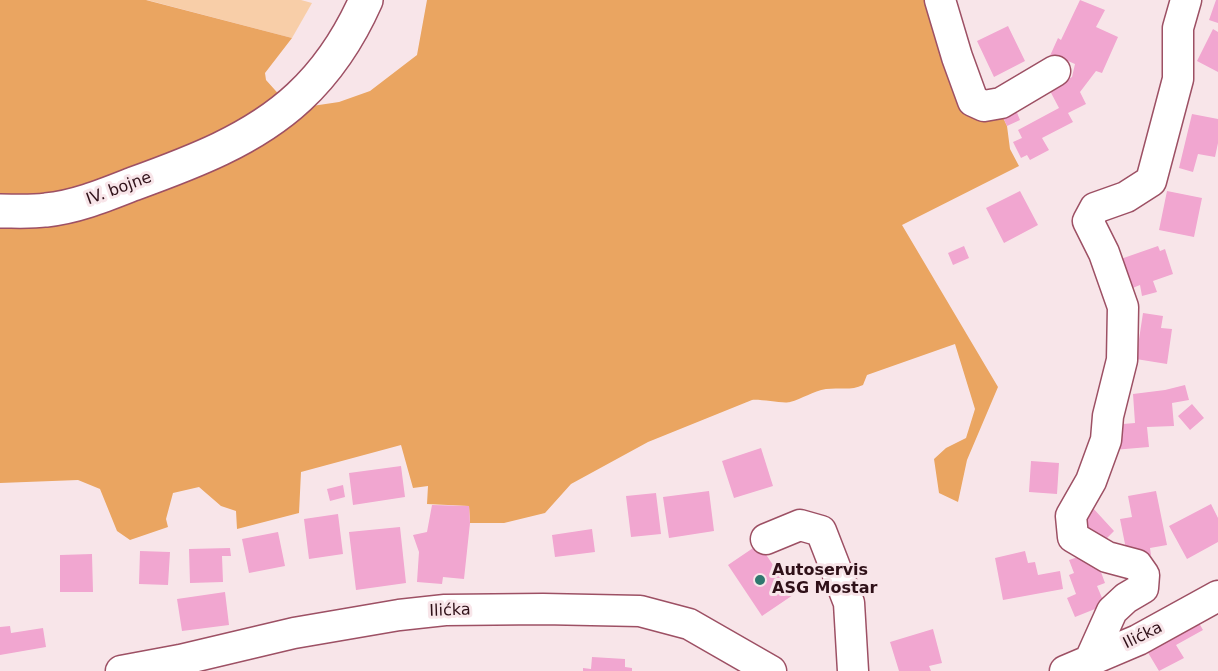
<!DOCTYPE html>
<html>
<head>
<meta charset="utf-8">
<style>
  body { margin:0 }
  canvas { display:block; background:#f8e5e9 }
</style>
</head>
<body>
<canvas width="1218" height="671"></canvas>
<script>
const c = document.querySelector('canvas').getContext('2d');
c.lineJoin = 'round';
function fillPath(path, color) {
  c.fillStyle = color;
  c.fill(path, 'evenodd');
}
function trace(path, color, width, dash) {
  c.strokeStyle = color;
  c.lineWidth = width;
  c.lineCap = dash ? 'butt' : 'round';
  c.setLineDash(dash || []);
  c.stroke(path);
}
function write(font, color, halo, rows, align = 'center') {
  c.font = font + ' "DejaVu Sans",sans-serif';
  c.lineWidth = 6;
  c.setLineDash([]);
  c.textBaseline = 'middle';
  c.strokeStyle = halo;
  c.fillStyle = color;
  for (const [text, x, y, turn = 0] of rows) {
    c.save();
    c.translate(x, y);
    c.rotate((+turn || 0) * Math.PI / 180);
    c.textAlign = isNaN(turn) ? turn : align;
    if (halo) c.strokeText(text, 0, 0);
    c.fillText(text, 0, 0);
    c.restore();
  }
}
fillPath(new Path2D(`
  M 147,0 L 301,0 L 312,3 L 292,38 Z`), '#f8cea8');
fillPath(new Path2D(`
  M 0,0 L 146,0 L 292,38 L 265,73 L 266,80 L 292,109 L 339,102 L 370,91 L 417,55 L 427,0 L 940,0 L 957,57 L 999,109 L 1007,126 L 1010,149 L 1019,166 L 902,225 L 998,387 L 967,460 L 958,502 L 939,493 L 934,459 L 946,448 L 966,438 L 975,409 L 955,344 L 867,375 L 863,385 C 851,391 839,387 826,389 C 813,391 802,399 790,402 C 784,404 761,399 752,400 L 648,442 L 571,484 L 545,513 L 504,523 L 470,523 L 469,506 L 427,504 L 428,486 L 413,488 L 401,445 L 301,472 L 299,513 L 237,529 L 236,511 L 221,506 L 199,487 L 173,493 L 166,519 L 168,527 L 130,540 L 117,531 L 100,489 L 78,480 L 0,483 Z`), '#eaa561');
fillPath(new Path2D(`
  M 1080,0 L 1105,10 L 1096,27 L 1118,37 L 1102,73 L 1096,71 L 1080,92 L 1086,104 L 1068,113 L 1073,122 L 1042,138 L 1049,150 L 1030,160 L 1027,155 L 1021,158 L 1013,142 L 1022,138 L 1018,130 L 1059,108 L 1049,89 L 1072,77 L 1075,64 L 1068,61 L 1065,66 L 1049,58 L 1058,38 L 1061,40 Z
  M 1216,0 L 1218,0 L 1218,23 L 1209,20 Z
  M 1008,26 L 1025,61 L 994,77 L 977,41 Z
  M 1213,29 L 1218,32 L 1218,72 L 1197,61 Z
  M 1013,103 L 1020,120 L 1007,126 L 999,109 Z
  M 1192,114 L 1218,119 L 1218,143 L 1215,157 L 1198,154 L 1193,172 L 1179,168 Z
  M 1020,191 L 1038,225 L 1004,243 L 986,208 Z
  M 1167,191 L 1202,198 L 1194,237 L 1159,230 Z
  M 964,246 L 969,258 L 953,265 L 948,253 Z
  M 1158,246 L 1160,251 L 1165,249 L 1173,274 L 1153,281 L 1157,292 L 1142,296 L 1140,285 L 1125,291 L 1115,261 Z
  M 1143,313 L 1163,316 L 1161,328 L 1172,329 L 1167,364 L 1136,359 Z
  M 1185,385 L 1189,400 L 1172,403 L 1174,426 L 1147,427 L 1149,447 L 1113,450 L 1111,425 L 1135,423 L 1133,394 L 1165,390 Z
  M 1192,404 L 1204,418 L 1190,430 L 1178,416 Z
  M 761,448 L 773,486 L 734,498 L 722,461 Z
  M 1031,461 L 1059,463 L 1057,494 L 1029,492 Z
  M 401,466 L 405,497 L 353,505 L 349,473 Z
  M 343,485 L 345,497 L 330,501 L 327,489 Z
  M 709,491 L 714,531 L 669,538 L 663,497 Z
  M 1156,491 L 1167,545 L 1150,548 L 1151,555 L 1128,559 L 1120,519 L 1132,517 L 1128,496 Z
  M 656,493 L 661,534 L 631,537 L 626,496 Z
  M 1211,504 L 1218,518 L 1218,542 L 1187,559 L 1169,526 Z
  M 432,505 L 469,506 L 470,523 L 464,579 L 443,577 L 442,584 L 417,582 L 419,552 L 413,535 L 427,532 Z
  M 1092,507 L 1114,531 L 1102,543 L 1079,518 Z
  M 338,514 L 343,554 L 309,559 L 304,519 Z
  M 400,527 L 406,583 L 356,590 L 349,532 Z
  M 592,529 L 595,552 L 555,557 L 552,535 Z
  M 278,532 L 285,566 L 249,573 L 242,539 Z
  M 759,544 L 793,595 L 762,616 L 728,565 Z
  M 230,548 L 231,556 L 222,556 L 223,582 L 190,583 L 189,549 Z
  M 140,551 L 170,552 L 168,585 L 139,584 Z
  M 1025,551 L 1028,563 L 1035,562 L 1038,575 L 1060,571 L 1063,589 L 1003,600 L 995,558 Z
  M 92,554 L 93,592 L 60,592 L 60,555 Z
  M 1087,554 L 1092,567 L 1098,564 L 1105,583 L 1097,586 L 1105,605 L 1075,617 L 1067,598 L 1076,594 L 1069,575 L 1074,573 L 1069,560 Z
  M 225,592 L 229,625 L 182,631 L 177,599 Z
  M 1195,616 L 1203,630 L 1176,645 L 1184,658 L 1159,671 L 1144,646 Z
  M 10,626 L 11,633 L 43,628 L 46,647 L 0,655 L 0,627 Z
  M 933,629 L 942,663 L 929,666 L 931,671 L 899,671 L 890,642 Z
  M 592,657 L 625,659 L 625,667 L 632,668 L 632,671 L 583,671 L 583,668 L 591,669 Z`), '#f1a6d0');
const minor = new Path2D(`
  M 940,0 L 957,57 L 973,101 L 984,106 L 1001,103 L 1055,71
  M 766,539 L 800,525 L 821,531 L 849,603 L 853,671
  M 1090,660 L 1112,611 L 1126,598 L 1143,588 L 1144,575 L 1137,565 L 1107,557 L 1073,537 L 1071,516 L 1091,481 L 1106,440 L 1108,416 L 1122,360 L 1123,307 L 1104,253 L 1088,221 L 1095,208 L 1126,197 L 1151,181 L 1178,79 L 1178,28 L 1186,0
  M 121,671 L 180,660 L 294,633 L 399,615 L 445,610 L 543,609 L 640,611 L 689,624 L 771,671
  M 1065,671 L 1138,640 L 1218,596`);
const major = new Path2D(`
  M 0,211 C 15,211 31,212 46,210 C 76,207 105,195 133,184 C 191,163 253,140 299,97 C 328,70 350,36 366,0`);
trace(minor, '#9d5064', 33);
trace(major, '#9d5064', 36);
trace(minor, '#fff', 30);
trace(major, '#fff', 33);
for (const [x, y, r, color] of [
  [760,580,6,"#30776f"]
]) {
  const dot = new Path2D();
  dot.arc(x, y, r, 0, 2 * Math.PI);
  c.fillStyle = color;
  c.fill(dot);
  trace(dot, '#f8e5e9', 2);
}
write('16px', '#2f1018', '#f8e5e9', [
  ["IV. bojne",119,189,-20],
  ["Ilićka",450,611,-2],
  ["Ilićka",1143,636,-26]
]);
write('bold 16px', '#2f1018', '#f8e5e9', [
  ["Autoservis",772,571],
  ["ASG Mostar",772,589]
], 'left');
</script>
</body>
</html>
